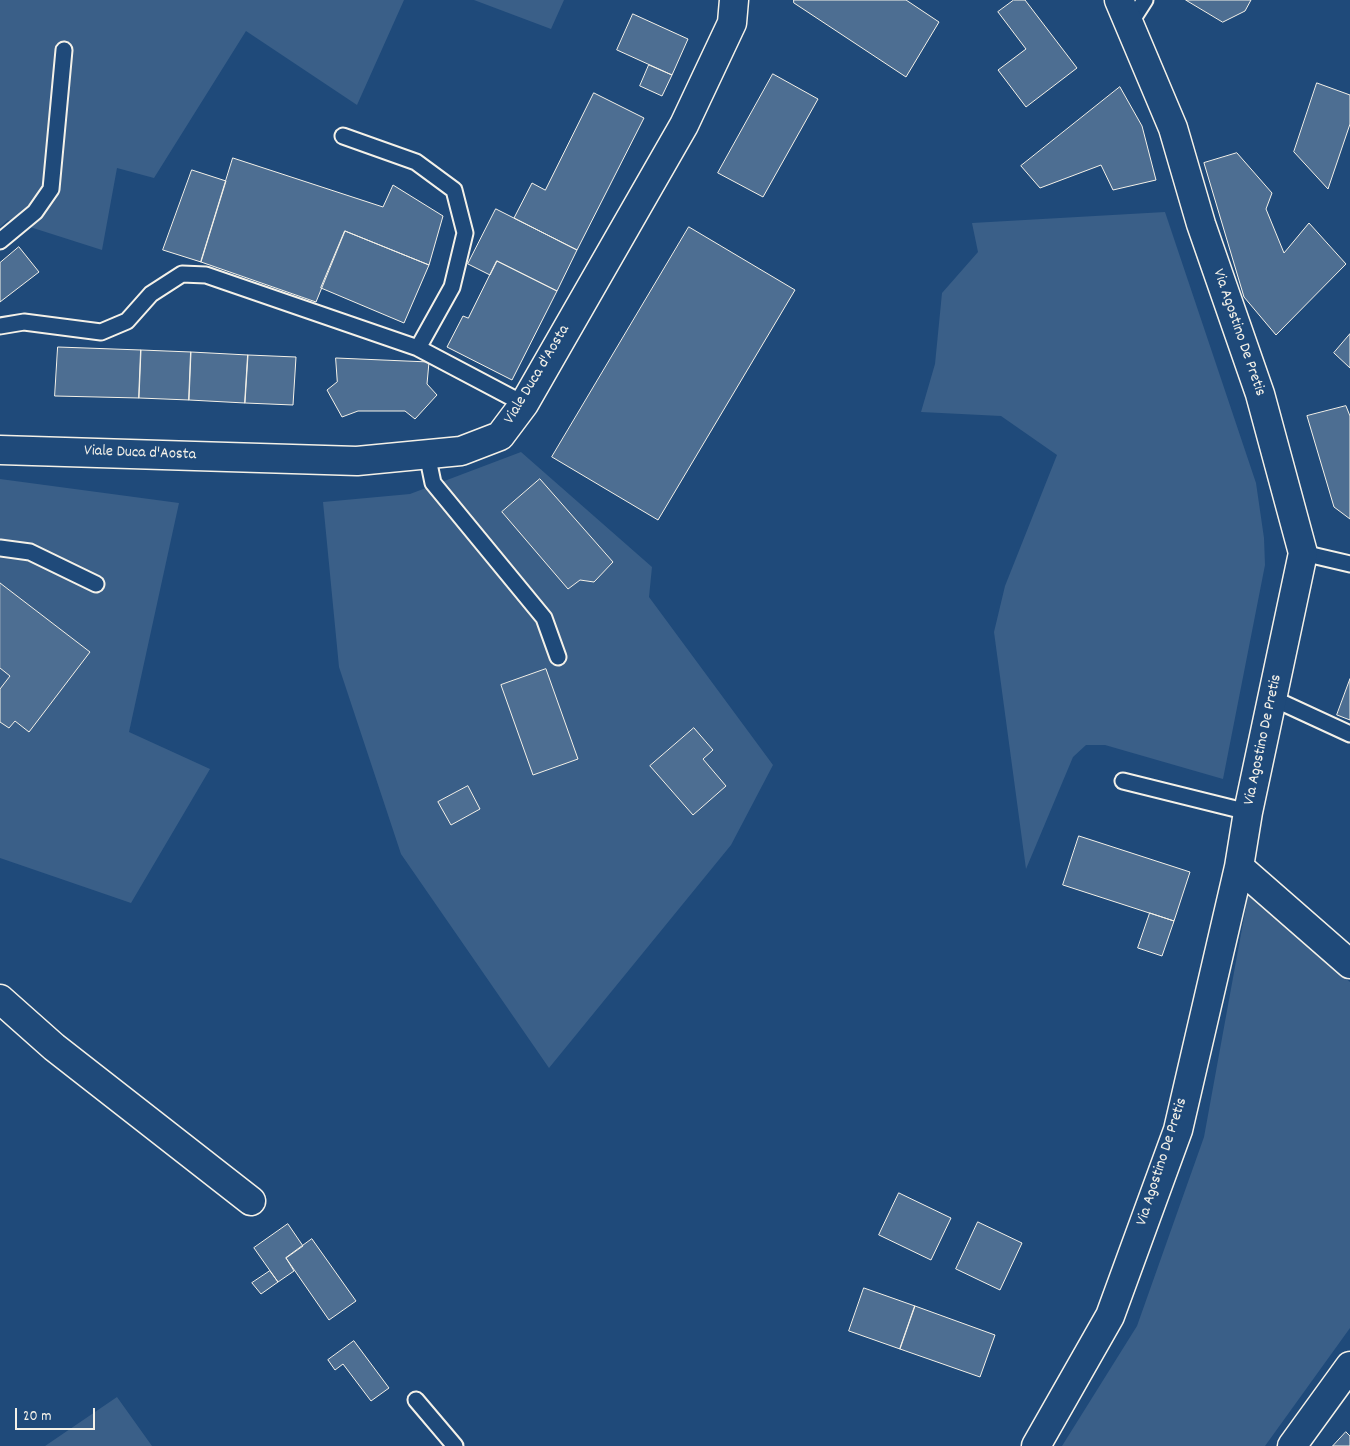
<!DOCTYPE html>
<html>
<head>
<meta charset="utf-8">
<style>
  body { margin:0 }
  #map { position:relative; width:1350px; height:1446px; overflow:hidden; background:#1f4a7a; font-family:Dekko,sans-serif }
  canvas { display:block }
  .scale { position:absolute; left:15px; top:1408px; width:80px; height:22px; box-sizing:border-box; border:2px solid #f4f1e8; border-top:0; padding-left:6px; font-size:15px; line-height:18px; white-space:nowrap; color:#f4f1e8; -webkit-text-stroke:4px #1f4a7a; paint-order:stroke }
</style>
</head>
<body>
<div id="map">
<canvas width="1350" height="1446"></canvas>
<div class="scale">20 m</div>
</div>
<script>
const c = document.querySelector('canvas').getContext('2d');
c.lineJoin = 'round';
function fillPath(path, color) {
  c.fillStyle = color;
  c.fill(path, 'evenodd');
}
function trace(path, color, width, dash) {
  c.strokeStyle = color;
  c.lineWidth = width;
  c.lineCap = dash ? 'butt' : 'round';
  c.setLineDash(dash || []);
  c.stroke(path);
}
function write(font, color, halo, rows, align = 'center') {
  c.font = font + ' Dekko,sans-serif';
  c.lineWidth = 4;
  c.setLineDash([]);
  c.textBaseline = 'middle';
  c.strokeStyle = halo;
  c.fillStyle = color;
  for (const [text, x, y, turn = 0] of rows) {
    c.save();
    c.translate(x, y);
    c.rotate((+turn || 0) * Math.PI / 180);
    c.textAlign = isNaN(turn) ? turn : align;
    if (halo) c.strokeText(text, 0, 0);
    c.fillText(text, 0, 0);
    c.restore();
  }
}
fillPath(new Path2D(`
  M 0,0 L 404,0 L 357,105 L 246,31 L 154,178 L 117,168 L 102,250 L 8,220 L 0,227 Z
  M 474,0 L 564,0 L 551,29 Z
  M 1165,212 L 1256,483 L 1264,538 L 1265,565 L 1223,779 L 1105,745 L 1086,745 L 1073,757 L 1026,869 L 994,632 L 1005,586 L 1057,455 L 1001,416 L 921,412 L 935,364 L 942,293 L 978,252 L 972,223 Z
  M 521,452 L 652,567 L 649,597 L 773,765 L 731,845 L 549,1068 L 401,854 L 339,667 L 323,502 L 410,494 Z
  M 0,479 L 179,503 L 129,732 L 210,769 L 131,903 L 0,858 Z
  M 1249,890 L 1350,982 L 1350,1328 L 1265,1446 L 1062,1446 L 1137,1326 L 1204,1137 Z
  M 117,1397 L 152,1446 L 45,1446 Z`), '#3a5f88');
const building = new Path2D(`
  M 794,0 L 906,0 L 939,22 L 906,77 L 794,3 Z
  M 1014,0 L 1025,0 L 1077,68 L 1026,107 L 998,70 L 1026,49 L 998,12 Z
  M 1186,0 L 1251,0 L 1245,11 L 1223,22 Z
  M 633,14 L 688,39 L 672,75 L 617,50 Z
  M 649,65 L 672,75 L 662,96 L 640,86 Z
  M 773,74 L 818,99 L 763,197 L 718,173 Z
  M 1317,83 L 1350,95 L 1350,124 L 1328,189 L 1294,152 Z
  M 1120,87 L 1142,126 L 1156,180 L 1113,190 L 1101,165 L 1040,188 L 1021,166 Z
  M 594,93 L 644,118 L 577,250 L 514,218 L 532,183 L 545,190 Z
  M 1237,153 L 1272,193 L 1266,209 L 1284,253 L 1309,223 L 1346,264 L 1276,335 L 1244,297 L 1204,163 Z
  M 233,158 L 383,207 L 393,185 L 443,216 L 429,265 L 345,231 L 316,302 L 201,262 Z
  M 192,170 L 226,181 L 201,262 L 163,250 Z
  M 496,209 L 577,250 L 557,291 L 497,261 L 490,275 L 468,264 Z
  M 689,227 L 795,290 L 658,520 L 552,457 Z
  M 345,231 L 429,265 L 404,323 L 321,288 Z
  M 19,247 L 39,272 L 0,302 L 0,263 Z
  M 497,261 L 557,291 L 512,380 L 447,347 L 463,316 L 468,318 Z
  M 1350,334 L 1350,368 L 1334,353 Z
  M 58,347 L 141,350 L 139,398 L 55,396 Z
  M 141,350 L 191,352 L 189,400 L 139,398 Z
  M 191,352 L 248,355 L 245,403 L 189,400 Z
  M 248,355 L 296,357 L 293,405 L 245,403 Z
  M 336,358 L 429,362 L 427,384 L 437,395 L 415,419 L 405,411 L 358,411 L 342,417 L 327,390 L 337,382 Z
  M 1346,406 L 1350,416 L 1350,519 L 1334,507 L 1307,416 Z
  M 540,479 L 613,562 L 594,582 L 580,580 L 568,589 L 502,512 Z
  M 0,583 L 90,652 L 29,732 L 15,721 L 9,728 L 0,722 L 0,689 L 10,676 L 0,668 Z
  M 546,669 L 578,759 L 533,775 L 501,685 Z
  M 1350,679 L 1350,720 L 1337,715 Z
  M 694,728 L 713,750 L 703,759 L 726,786 L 693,815 L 650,766 Z
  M 468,786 L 480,809 L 451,825 L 438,802 Z
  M 1079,836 L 1190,872 L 1174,921 L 1063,885 Z
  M 1150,913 L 1174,921 L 1162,956 L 1138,948 Z
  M 899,1193 L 951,1218 L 931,1260 L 879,1235 Z
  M 978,1222 L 1022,1243 L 1000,1290 L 956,1269 Z
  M 288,1224 L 303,1246 L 286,1258 L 294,1271 L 278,1282 L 254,1248 Z
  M 312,1239 L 356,1301 L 329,1320 L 286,1258 Z
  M 270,1271 L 278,1282 L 261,1294 L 252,1283 Z
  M 864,1288 L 915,1306 L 900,1349 L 849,1331 Z
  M 915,1306 L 995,1335 L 980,1377 L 900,1349 Z
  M 354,1341 L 389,1388 L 371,1401 L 343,1364 L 335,1370 L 328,1360 Z
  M 1346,1432 L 1350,1436 L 1350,1446 L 1333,1446 Z`);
fillPath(building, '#4d6e92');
trace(building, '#f4f1e8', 1);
const service = new Path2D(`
  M 1129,25 L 1145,0
  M 343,136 L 416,162 L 454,190 L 465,233 L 452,287 L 418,348
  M 0,241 L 35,212 L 51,189 L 64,50
  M 0,326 L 24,322 L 101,332 L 127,321 L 151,294 L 182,274 L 206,275 L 418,348 L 524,404
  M 427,454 L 433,483 L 544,618 L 558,657
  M 0,548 L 30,552 L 96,584
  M 1303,553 L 1350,564
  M 1272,698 L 1350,734
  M 1123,781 L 1248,812
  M 416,1400 L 455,1446`);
const minor = new Path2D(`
  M 1239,867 L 1350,964
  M 0,999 L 54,1047 L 251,1201
  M 1036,1446 L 1110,1316 L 1178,1130 L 1239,867 L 1248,812 L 1303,553 L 1260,394 L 1201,224 L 1173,128 L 1119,0
  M 1292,1446 L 1350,1366`);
const secondary = new Path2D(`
  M 0,450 L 357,461 L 461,451 L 500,436 L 524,404 L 684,125 L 732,23 L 734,0`);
trace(service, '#f4f1e8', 19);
trace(minor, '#f4f1e8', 31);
trace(secondary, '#f4f1e8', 31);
trace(service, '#1f4a7a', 15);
trace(minor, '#1f4a7a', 28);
trace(secondary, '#1f4a7a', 28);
write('16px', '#f4f1e8', '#1f4a7a', [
  ["Via Agostino De Pretis",1238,333,71],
  ["Viale Duca d'Aosta",538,375,-59],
  ["Viale Duca d'Aosta",140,454,2],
  ["Via Agostino De Pretis",1264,740,-78],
  ["Via Agostino De Pretis",1163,1162,-72]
]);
</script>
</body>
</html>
